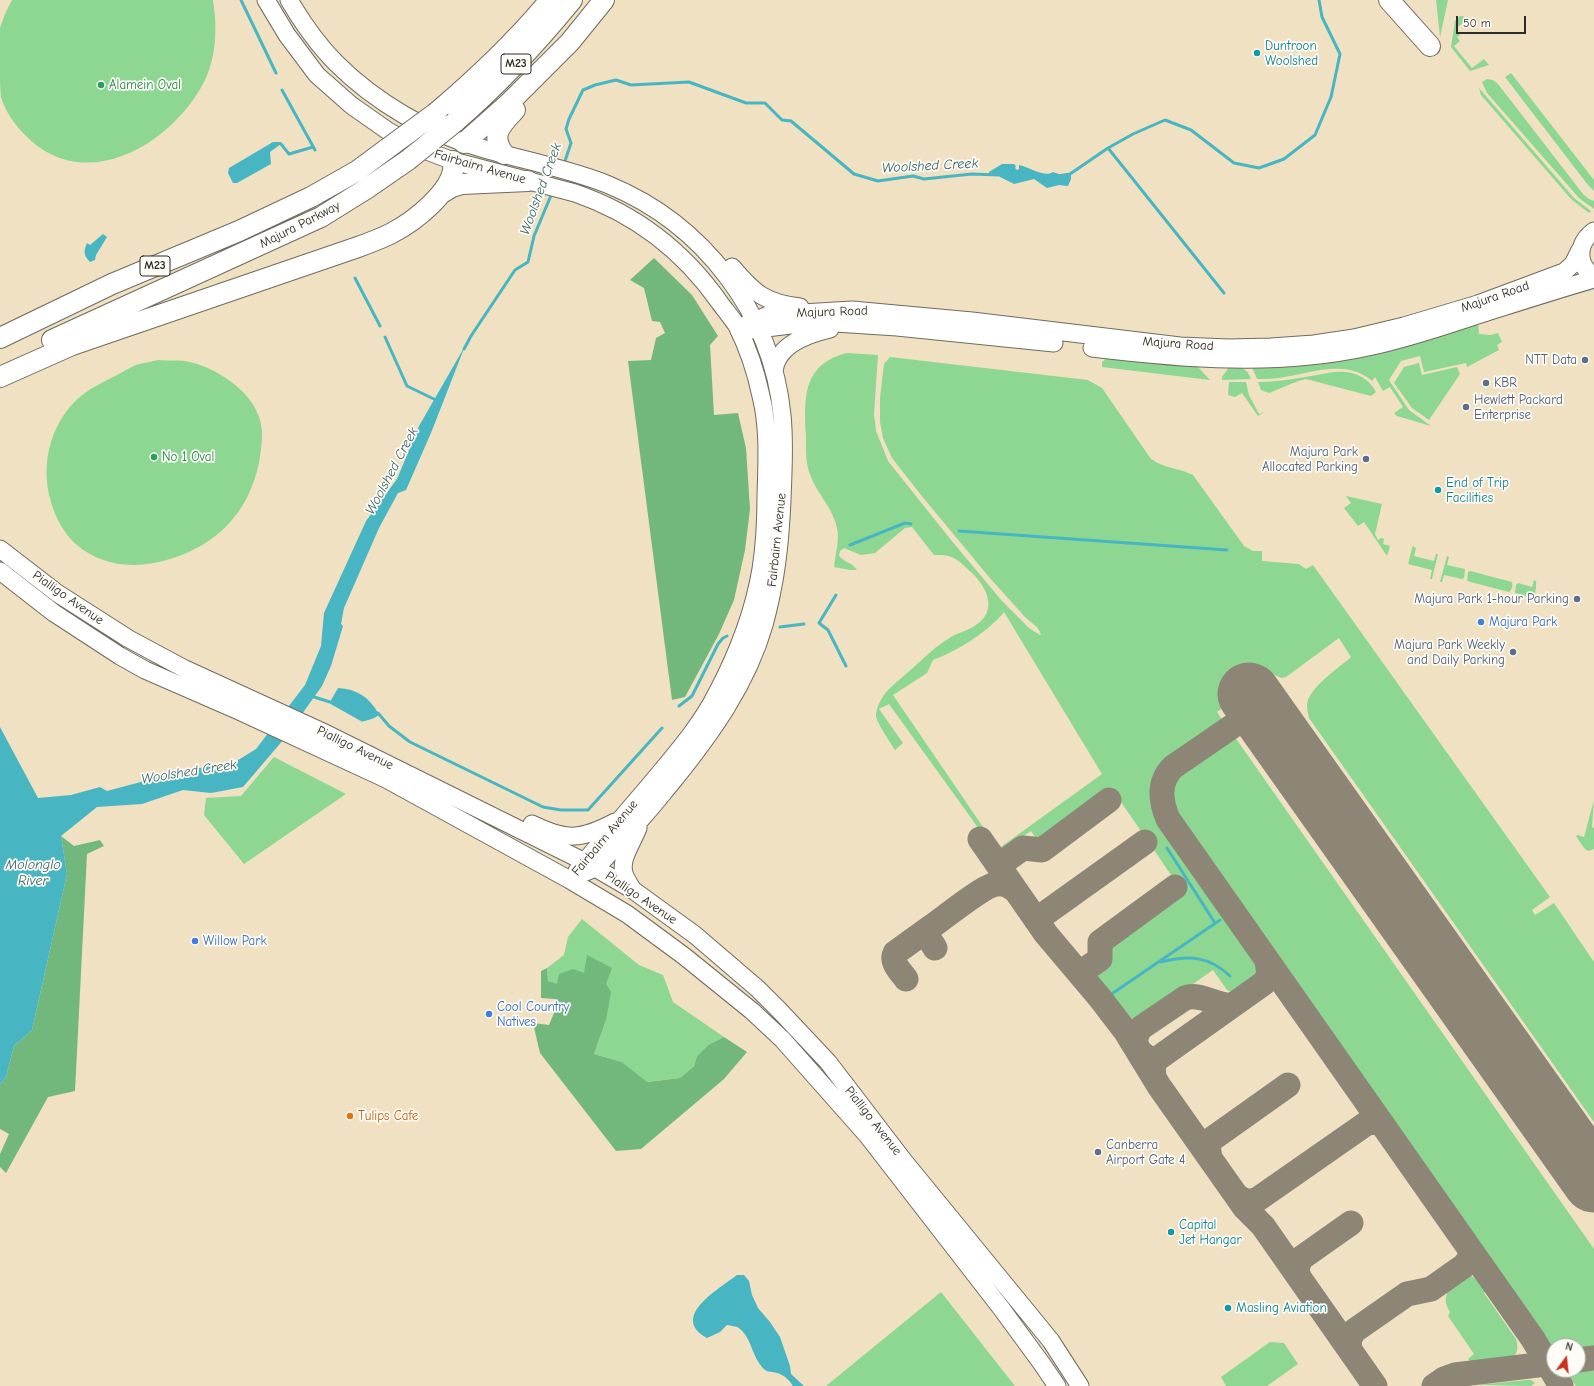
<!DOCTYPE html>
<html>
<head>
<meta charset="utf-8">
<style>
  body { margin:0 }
  #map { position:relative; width:1594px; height:1386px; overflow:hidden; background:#efe1c2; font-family:"Comic Neue",sans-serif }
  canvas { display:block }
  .north { position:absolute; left:1546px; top:1338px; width:40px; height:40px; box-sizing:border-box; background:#fdfcf7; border:1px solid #a9a8a5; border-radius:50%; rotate:15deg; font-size:11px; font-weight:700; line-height:16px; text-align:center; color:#2b2b2b }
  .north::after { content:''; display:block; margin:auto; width:14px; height:18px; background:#c8321e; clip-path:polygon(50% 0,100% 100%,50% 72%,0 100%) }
  .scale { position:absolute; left:1456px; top:16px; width:70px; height:18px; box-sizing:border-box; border:2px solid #2b2b2b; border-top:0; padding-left:5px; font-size:12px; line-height:14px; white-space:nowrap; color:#2b2b2b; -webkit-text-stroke:3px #fdfcf7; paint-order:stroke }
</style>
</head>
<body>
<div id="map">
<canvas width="1594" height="1386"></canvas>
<div class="north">N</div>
<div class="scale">50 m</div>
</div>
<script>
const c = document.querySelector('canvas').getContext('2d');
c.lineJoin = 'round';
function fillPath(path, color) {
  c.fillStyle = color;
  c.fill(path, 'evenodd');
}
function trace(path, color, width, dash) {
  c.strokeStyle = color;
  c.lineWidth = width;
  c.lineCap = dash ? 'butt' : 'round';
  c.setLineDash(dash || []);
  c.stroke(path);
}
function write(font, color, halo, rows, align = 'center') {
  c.font = font + ' "Comic Neue",sans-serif';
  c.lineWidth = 3.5;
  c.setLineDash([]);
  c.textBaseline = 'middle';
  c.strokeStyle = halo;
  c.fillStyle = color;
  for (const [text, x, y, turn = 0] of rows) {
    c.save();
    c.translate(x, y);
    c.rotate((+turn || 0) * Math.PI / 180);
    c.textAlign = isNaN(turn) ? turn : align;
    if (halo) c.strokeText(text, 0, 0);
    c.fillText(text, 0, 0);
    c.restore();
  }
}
fillPath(new Path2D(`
  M 12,0 L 213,0 C 217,26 217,55 205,80 C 173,144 85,197 25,135 C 15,125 5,111 1,97 C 0,89 0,78 0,70 C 0,58 0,39 0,28 C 3,18 7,9 12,0 Z
  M 1436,0 L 1448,0 L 1440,37 Z
  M 1460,16 L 1463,16 L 1466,21 L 1456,28 L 1460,35 L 1457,37 L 1460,41 L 1454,46 L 1472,68 L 1484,59 L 1489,65 L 1470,71 L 1451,47 L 1455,21 Z
  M 1511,73 L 1594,180 L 1594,191 L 1588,185 L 1505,77 Z
  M 1487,79 L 1493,80 L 1498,84 L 1583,194 L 1589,199 L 1594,201 L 1594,209 L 1579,198 L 1487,93 L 1482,82 Z
  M 1479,88 L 1574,198 L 1591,211 L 1589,213 L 1571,199 L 1481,95 Z
  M 1478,323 L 1479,334 L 1491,335 L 1498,333 L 1502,342 L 1497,345 L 1499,350 L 1467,367 L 1466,363 L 1424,372 L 1420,356 L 1401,361 L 1389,380 L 1409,410 L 1431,426 L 1397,416 L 1394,413 L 1403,407 L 1390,387 L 1383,391 L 1375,377 L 1372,381 C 1346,358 1309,374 1279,378 C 1272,379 1264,379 1257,379 L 1252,367 Z
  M 847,353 L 878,355 L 874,414 L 876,431 L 888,461 L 951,540 L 1002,601 L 1029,628 L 1040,635 L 1041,634 L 1037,627 L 1026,618 L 989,577 L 921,495 L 892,458 L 883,438 L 880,422 L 880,398 L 884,364 L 890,357 L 1088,380 L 1102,388 L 1151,459 C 1163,468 1179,468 1193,475 L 1244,546 L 1253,551 L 1262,551 L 1262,561 L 1299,564 L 1306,569 L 1313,565 L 1550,897 L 1532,910 L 1535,915 L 1554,903 L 1594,962 L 1594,1122 L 1309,718 C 1308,714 1307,709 1307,705 C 1308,688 1339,668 1351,657 L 1339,638 L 1286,677 L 1282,678 L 1272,674 L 1217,712 L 1226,725 L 1169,764 C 1156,778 1155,795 1159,814 L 1252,950 L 1251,953 C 1256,961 1263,967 1258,975 L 1233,993 L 1227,990 L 1213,970 L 1129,1029 L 1089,975 C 1098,969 1116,960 1106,946 L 1182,891 L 1119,799 L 1111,790 L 1038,841 L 1031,831 L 997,854 L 889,704 L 879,709 L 903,743 L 895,750 C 890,742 877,723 876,716 C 876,708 881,698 887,691 C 895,683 905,675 914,667 C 925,657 937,645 951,637 C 958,633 966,631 973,627 C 999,612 988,588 971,572 C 957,559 953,554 934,555 L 912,527 L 905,528 L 875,553 L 861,555 L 844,548 L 840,551 L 839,556 C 844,562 853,563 857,570 L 850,570 L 834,567 C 835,556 840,538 837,528 C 833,508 818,495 811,477 C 805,464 806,449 806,435 C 804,397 803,364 847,353 ZM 1004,612 L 1102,774 L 998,849 L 893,695 L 927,673 L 933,660 C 957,651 988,632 1004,612 Z
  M 1108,357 L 1197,366 L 1210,380 L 1102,367 L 1102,362 Z
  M 158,360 C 167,361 176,360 185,361 C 214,366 252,390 260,420 C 264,433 261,449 259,463 C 248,515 214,548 163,561 C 138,567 115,567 92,555 C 70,544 58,525 51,502 C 39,462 52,417 86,392 C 93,387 102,383 109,379 C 118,375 127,369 136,365 C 142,363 151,362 158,360 Z
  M 1419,363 L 1422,375 L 1457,367 L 1460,374 L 1429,420 L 1412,408 L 1394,383 L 1404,367 Z
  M 1229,367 C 1240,367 1247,367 1251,379 L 1222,380 L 1222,377 Z
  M 1334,372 C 1352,370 1368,376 1376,392 L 1371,396 L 1306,379 L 1298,381 L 1269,393 L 1261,390 L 1258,382 C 1283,382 1309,376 1334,372 Z
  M 1229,382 L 1246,382 L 1249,395 L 1259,414 L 1264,412 L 1258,416 L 1242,393 L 1235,397 L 1228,395 Z
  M 1346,496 L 1382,504 L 1375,534 L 1378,540 L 1381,538 L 1384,539 L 1383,544 L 1390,546 L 1387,556 L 1364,522 L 1358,526 L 1344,508 L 1351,503 Z
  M 1413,545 L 1414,547 L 1416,548 L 1414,556 L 1434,561 L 1436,554 L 1438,554 L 1432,579 L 1430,579 L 1432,570 L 1408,564 Z
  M 1447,556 L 1449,557 L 1447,565 L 1465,569 L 1464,578 L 1462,579 L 1444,575 L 1442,582 L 1440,582 Z
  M 1470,571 L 1512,582 C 1513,585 1512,590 1509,592 L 1467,581 L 1468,572 Z
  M 1534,580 L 1536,581 C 1537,587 1534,602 1528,605 L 1529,597 L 1515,593 L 1516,585 L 1518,583 L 1532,587 Z
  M 1232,733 L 1594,1249 L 1594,1350 L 1578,1352 L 1578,1346 L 1554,1346 L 1554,1348 L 1541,1338 L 1264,943 L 1259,944 L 1176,826 C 1172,818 1167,810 1166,801 C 1165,793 1166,786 1170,780 C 1178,766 1217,744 1232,733 Z
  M 274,757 L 346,794 L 244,864 L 204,815 L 206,798 L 241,796 Z
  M 1594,800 L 1592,827 L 1594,828 L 1594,849 L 1588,851 L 1584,848 L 1576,836 L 1577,835 L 1584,837 Z
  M 582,919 L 639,965 L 663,975 L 673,1002 L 724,1037 L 708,1045 L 697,1056 L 694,1066 L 680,1078 L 646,1082 L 622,1062 L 594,1054 L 606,1020 L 584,973 L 557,985 L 548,981 L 547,968 L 564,955 L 568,937 Z
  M 1468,1275 C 1477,1276 1481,1285 1485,1291 L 1484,1293 L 1516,1339 C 1522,1359 1507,1362 1491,1364 C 1487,1365 1480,1367 1475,1365 C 1472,1364 1470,1361 1468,1359 L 1474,1354 L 1448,1316 L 1450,1312 C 1438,1293 1454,1285 1468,1275 Z
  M 941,1292 L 1015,1386 L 826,1386 Z
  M 1270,1342 L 1284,1343 L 1298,1364 L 1267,1386 L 1226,1386 L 1221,1377 Z
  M 1594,1370 L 1594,1386 L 1576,1386 L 1568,1375 L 1569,1373 Z
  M 1526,1380 L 1531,1380 L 1535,1383 L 1531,1386 L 1478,1385 Z`), '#8dd793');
fillPath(new Path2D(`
  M 654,258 L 692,295 L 718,336 L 710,345 L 714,415 L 738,413 L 746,448 L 750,509 L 745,550 L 734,600 L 719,634 L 685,697 L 672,700 L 628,361 L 651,360 L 656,338 L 665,333 L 660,322 L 652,321 L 644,288 L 630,280 Z
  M 61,836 L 74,846 L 100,840 L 104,846 L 87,854 L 75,1091 L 48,1097 L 6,1173 L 0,1167 L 0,1154 L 9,1134 L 0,1129 L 0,1084 L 6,1077 L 14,1046 L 32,1030 L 67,874 Z
  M 587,955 L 612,968 L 606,984 L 611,992 L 606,1020 L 594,1054 L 622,1062 L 647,1082 L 680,1078 L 694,1066 L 697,1056 L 708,1045 L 724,1037 L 747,1052 L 724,1079 L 641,1149 L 616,1151 L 540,1053 L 533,1023 L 549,1025 L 554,1013 L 555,999 L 541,998 L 541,971 L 547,968 L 548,981 L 557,984 L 559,974 L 573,969 L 584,973 Z`), '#72b87d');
fillPath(new Path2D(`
  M 273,142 L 281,142 L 281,144 L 270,152 L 271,164 L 237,183 L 233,183 L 228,173 L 229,168 Z
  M 1002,164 L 1014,164 L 1016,166 L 1015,168 L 1017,170 L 1019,169 L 1019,165 C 1029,167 1045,178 1053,172 L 1064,176 L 1071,175 L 1071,179 L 1068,186 L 1059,185 L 1047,188 L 1034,179 L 1014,184 L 994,174 L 989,174 L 989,172 Z
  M 103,234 L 107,237 L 96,255 L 95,260 L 90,262 C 84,256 83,252 87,243 L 90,245 Z
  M 465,346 L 431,433 L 406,490 L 398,493 L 379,528 L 344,608 L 341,624 L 343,626 L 331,666 L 322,686 L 284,739 L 243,787 L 211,793 L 183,790 L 142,804 L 97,807 L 61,836 L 67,874 L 32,1030 L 14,1046 L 6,1077 L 0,1084 L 0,727 L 38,798 L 71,795 L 100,787 L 107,791 L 182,771 L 235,762 L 256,749 L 305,685 L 321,646 L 324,613 L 366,521 L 397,479 L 419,426 Z
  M 338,688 C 357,689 369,697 378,713 L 377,716 L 362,720 L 330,702 Z
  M 737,1275 L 744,1275 L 749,1281 L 752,1295 L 758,1308 L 770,1322 L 780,1337 L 790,1366 L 791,1374 L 804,1386 L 793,1386 C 790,1381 785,1376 780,1374 C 770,1370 767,1375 759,1363 C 752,1353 750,1336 739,1328 C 736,1326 731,1326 727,1325 L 720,1332 L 707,1338 C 669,1317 719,1289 737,1275 Z`), '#48b6c2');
trace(new Path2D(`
  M 241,0 L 276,73
  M 282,90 L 315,150
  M 281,144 L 289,154 L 313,147
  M 1108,148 L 1224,293
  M 564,164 L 571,143 L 566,129 L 569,119 L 583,90 L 595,85 L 616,80 L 631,85 L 689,82 L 746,103 L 765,103 L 782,120 L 791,121 L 854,174 L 878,181 L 913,176 L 924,179 L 972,174 L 998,175
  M 1058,176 L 1070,174 L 1108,148 L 1133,134 L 1165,120 L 1191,130 L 1234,163 L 1259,168 L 1284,159 L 1315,135 L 1331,97 L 1340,54 L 1322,17 L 1319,0
  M 355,278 L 380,326
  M 385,337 L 407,386 L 438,401
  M 464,349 L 471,336 L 515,270 L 528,262 L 534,236 L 552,193
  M 959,531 L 1227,550
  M 850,545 L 905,523 L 911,524
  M 836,595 L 819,623 L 828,630 L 846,666
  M 780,627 L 804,624
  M 311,696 L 330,702 L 362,720 C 368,718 375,718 378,713 L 389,726 L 410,742 L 543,807 L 561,810 L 588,810 L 662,728
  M 679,706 L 692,696 L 718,644 L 723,638 L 727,636
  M 1167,848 L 1215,923
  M 1161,962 C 1189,955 1209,956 1230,976
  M 1113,993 L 1220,920`), '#48b6c2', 3);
trace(new Path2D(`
  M 1259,708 L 1173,767 C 1158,782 1160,800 1168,819 L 1533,1339 L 1561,1386
  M 980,839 L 1046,934 L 1100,998 L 1126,1032 L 1159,1086 L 1245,1208 L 1263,1226 L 1375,1386
  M 999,865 L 1023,848 L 1042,850 L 1109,800
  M 1036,920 L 1145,842
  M 935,948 C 930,940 925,935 931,927 C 944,918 984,885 997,884 C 1005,883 1010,886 1017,892
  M 1080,973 L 1100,959 L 1100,942 L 1175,887
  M 906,979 C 901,972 890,962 895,953 L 931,927
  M 1144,1055 C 1134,1048 1133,1036 1142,1027 L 1185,998 C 1201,992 1216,1007 1233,1005
  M 1154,1077 L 1153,1066 L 1157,1059 L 1264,983 L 1269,975 L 1267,961
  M 1210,1158 L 1208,1146 L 1212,1139 L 1288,1085
  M 1236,1195 C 1243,1201 1249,1203 1258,1199 L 1367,1123 L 1376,1122 L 1383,1125
  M 1299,1277 L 1297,1270 L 1300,1259 L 1351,1223
  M 1350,1350 L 1349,1340 L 1354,1331 L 1407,1294 L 1431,1289 L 1465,1265 L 1471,1256 L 1469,1248
  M 1578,1360 L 1594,1358
  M 1434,1386 L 1444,1379 L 1455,1375 L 1554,1363`), '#8d8676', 25);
trace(new Path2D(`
  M 1249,694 L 1594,1181`), '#8d8676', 63);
const major = new Path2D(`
  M 266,0 L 287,35 L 317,75 L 351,105 L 388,131 L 419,148 L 453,161 L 575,193 C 636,214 683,250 720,303 C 725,310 732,318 737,326 C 748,348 756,372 761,396 C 769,428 767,462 766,495 C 766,519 765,544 761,569 C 754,611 737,655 717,693 C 700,727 673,757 649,786 C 625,814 601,842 577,871
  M 289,0 C 302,22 318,45 336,63 C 374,101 429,134 481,148 C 522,160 570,169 609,185 C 703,224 772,313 782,415 C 785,443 783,471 782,500 C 780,545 776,581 764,625 C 747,684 711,734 673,781 C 663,793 653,806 642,818 C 637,824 630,829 625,835 C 613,848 603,865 586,872
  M 1594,231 C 1577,243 1576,265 1594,276
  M 732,267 C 754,293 765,303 800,307
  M 745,325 L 768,315 L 852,310 L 972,321 L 1180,346 L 1229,348 L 1271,347 L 1314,344 L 1354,338 L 1404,326 L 1478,304 L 1564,272 L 1573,264 L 1580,250
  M 750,330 L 799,324 L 835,323 L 897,327 L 1054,343
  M 1092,348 C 1184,359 1277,367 1368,347 C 1407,339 1444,326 1481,314 C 1519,302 1556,290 1594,279
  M 774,371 C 777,345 808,334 830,329
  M 0,549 L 57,593 L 129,639 L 185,669 L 327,734 L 585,862 L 633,890 L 695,935 L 758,989 L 780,1011 L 828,1062 L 903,1160 L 1051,1341 L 1080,1386
  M 0,571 L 54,613 L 120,656 L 145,670 L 239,711 L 386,779 L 570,880 L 627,914 L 684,956 L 752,1011 L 782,1039 L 867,1135 L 1001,1308 L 1042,1364 L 1057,1386
  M 532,824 C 566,841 581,840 615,822
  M 633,890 C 630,885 627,881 625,876 C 618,861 633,842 638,828`);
const highway = new Path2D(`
  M 1389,0 L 1430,46
  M 437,112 C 477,78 516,41 550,0
  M 455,122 C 498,85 536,44 572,0
  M 464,143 L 509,103 L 570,42 L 604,0
  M 504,154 C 489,135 502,124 515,110
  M 442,193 L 452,187 L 462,184 L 528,181
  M 0,338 L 112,284 L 239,231 L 311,197 L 357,171 L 388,148
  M 52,340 L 321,217 L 366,189 L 408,160
  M 0,377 L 72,345 L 358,247 C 369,243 380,239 390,234 C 412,223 458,189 453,161`);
trace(major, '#706b60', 19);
trace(highway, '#706b60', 22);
trace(major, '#fff', 17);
trace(highway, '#fff', 20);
const highwayBridge = new Path2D(`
  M 388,148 L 437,112
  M 408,160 L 455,122`);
trace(highwayBridge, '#706b60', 22, []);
trace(highwayBridge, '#fff', 20);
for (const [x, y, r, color] of [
  [1257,53,4,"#0f9aa8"],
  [101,85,4,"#2e9e5b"],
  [1585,360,4,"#5c6f8a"],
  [1486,383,4,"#5c6f8a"],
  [1466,407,4,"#5c6f8a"],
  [154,457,4,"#2e9e5b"],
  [1366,459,4,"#5c6f8a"],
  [1438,490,4,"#0f9aa8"],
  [1577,599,4,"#5c6f8a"],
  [1481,622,4,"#3f7fe0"],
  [1513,652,4,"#5c6f8a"],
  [195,941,4,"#3f7fe0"],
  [489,1014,4,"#3f7fe0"],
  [350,1116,4,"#e8710a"],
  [1098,1152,4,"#5c6f8a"],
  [1171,1232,4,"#0f9aa8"],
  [1228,1308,4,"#0f9aa8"]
]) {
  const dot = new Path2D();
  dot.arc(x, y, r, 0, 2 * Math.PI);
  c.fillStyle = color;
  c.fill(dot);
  trace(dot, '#fdfcf7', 1.5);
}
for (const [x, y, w] of [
  [516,64,30],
  [155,266,30]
]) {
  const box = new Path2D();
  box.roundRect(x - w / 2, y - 10, w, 20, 3);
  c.fillStyle = '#fdfcf7';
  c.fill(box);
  trace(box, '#2b2b2b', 1);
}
write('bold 12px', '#2b2b2b', null, [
  ["M23",516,64],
  ["M23",155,266]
]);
write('13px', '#0d838f', '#fdfcf7', [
  ["Duntroon",1265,46],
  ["Woolshed",1265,61],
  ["End of Trip",1446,483],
  ["Facilities",1446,498],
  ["Capital",1179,1225],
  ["Jet Hangar",1179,1240],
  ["Masling Aviation",1236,1308]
], 'left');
write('13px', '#27864d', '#fdfcf7', [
  ["Alamein Oval",109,85],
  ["No 1 Oval",162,457]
], 'left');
write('13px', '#2b2b2b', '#fdfcf7', [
  ["Fairbairn Avenue",480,167,16],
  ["Majura Parkway",300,225,-27],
  ["Majura Road",1495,297,-19],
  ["Majura Road",832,312,-2],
  ["Majura Road",1178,344,4],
  ["Fairbairn Avenue",777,540,-84],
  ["Pialligo Avenue",68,598,35],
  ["Pialligo Avenue",355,748,26],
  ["Fairbairn Avenue",605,838,-50],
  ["Pialligo Avenue",641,898,34],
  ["Pialligo Avenue",873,1121,52]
]);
write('13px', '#4e5e75', '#fdfcf7', [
  ["NTT Data",1577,360],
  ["KBR",1494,383,"left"],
  ["Hewlett Packard",1474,400,"left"],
  ["Enterprise",1474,415,"left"],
  ["Majura Park",1358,452],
  ["Allocated Parking",1358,467],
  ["Majura Park 1-hour Parking",1569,599],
  ["Majura Park Weekly",1505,645],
  ["and Daily Parking",1505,660],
  ["Canberra",1106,1145,"left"],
  ["Airport Gate 4",1106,1160,"left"]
], 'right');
write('13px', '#366cbe', '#fdfcf7', [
  ["Majura Park",1489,622],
  ["Willow Park",203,941],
  ["Cool Country",497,1007],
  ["Natives",497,1022]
], 'left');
write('13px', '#c56008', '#fdfcf7', [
  ["Tulips Cafe",358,1116]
], 'left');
write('italic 14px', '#376367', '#fdfcf7', [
  ["Woolshed Creek",930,166,-3],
  ["Woolshed Creek",541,189,-70],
  ["Woolshed Creek",392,471,-62],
  ["Woolshed Creek",189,772,-9],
  ["Molonglo",33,865],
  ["River",33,881]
]);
</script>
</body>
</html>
